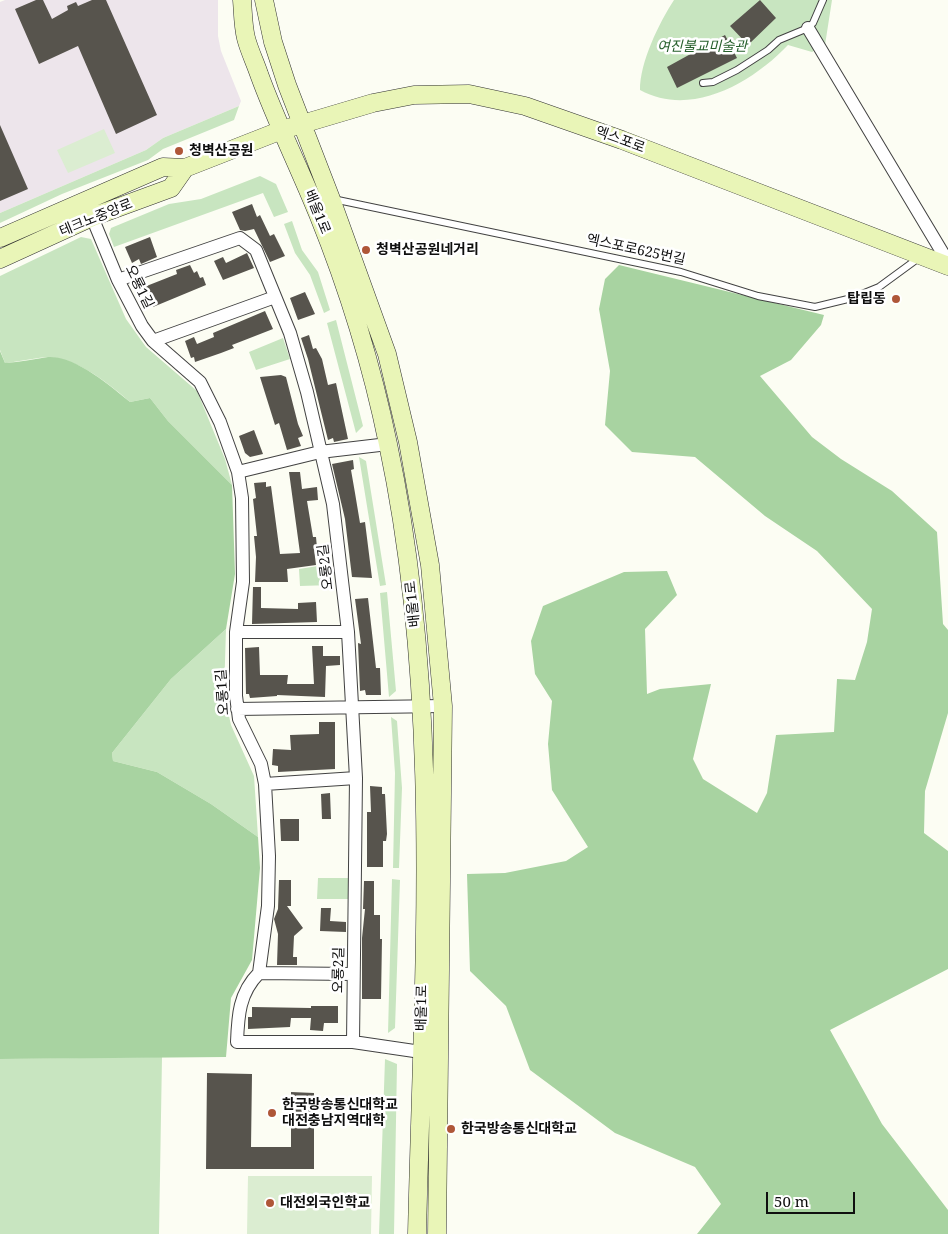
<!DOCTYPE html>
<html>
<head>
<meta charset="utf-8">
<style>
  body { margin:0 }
  #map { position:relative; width:948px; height:1234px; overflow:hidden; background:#fcfdf3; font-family:"Noto Serif",serif }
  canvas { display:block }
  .scale { position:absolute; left:766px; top:1192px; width:89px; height:22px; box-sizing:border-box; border:2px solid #0f0f0f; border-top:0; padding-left:6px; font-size:15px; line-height:18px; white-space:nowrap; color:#0f0f0f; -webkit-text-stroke:4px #fff; paint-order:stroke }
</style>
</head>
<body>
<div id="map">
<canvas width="948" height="1234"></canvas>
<div class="scale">50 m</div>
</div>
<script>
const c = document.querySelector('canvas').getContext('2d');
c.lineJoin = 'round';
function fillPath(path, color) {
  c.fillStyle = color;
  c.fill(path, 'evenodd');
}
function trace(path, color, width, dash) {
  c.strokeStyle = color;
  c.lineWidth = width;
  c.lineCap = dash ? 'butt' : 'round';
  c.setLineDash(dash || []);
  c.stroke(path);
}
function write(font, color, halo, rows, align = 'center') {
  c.font = font + ' "Noto Serif","Noto Sans KR",serif';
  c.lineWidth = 5;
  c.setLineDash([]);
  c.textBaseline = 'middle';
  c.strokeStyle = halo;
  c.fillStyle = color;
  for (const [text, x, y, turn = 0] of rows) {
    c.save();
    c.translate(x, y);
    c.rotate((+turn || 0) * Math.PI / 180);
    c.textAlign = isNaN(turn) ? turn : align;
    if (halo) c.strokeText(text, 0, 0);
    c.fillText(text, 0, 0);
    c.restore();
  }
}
fillPath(new Path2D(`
  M 5,0 L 218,0 L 218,36 L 221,51 L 241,101 L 239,106 L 163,138 L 146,150 L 0,213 L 0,2 Z`), '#ede5eb');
fillPath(new Path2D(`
  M 674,0 L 832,0 L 825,45 L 812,52 L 788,45 C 752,83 691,118 640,90 C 640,62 659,23 674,0 Z
  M 239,106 L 234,120 L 163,149 L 148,160 L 62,194 L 0,223 L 0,213 L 146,150 L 163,138 Z
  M 260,176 L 276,184 L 288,212 L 274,217 L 263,193 L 114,247 L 109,234 L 111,228 L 169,204 L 201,199 Z
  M 292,221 L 302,250 L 318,272 L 330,310 L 324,313 L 310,275 L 295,253 L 284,224 Z
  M 81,237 L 91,239 L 126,319 L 146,347 L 197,391 L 225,459 L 232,485 L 168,421 L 150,398 L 130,402 C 108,383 82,362 52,357 C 44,356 16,362 5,363 L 0,350 L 0,276 Z
  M 336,320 L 363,426 L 356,433 L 327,323 Z
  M 283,338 L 290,359 L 256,370 L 249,352 Z
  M 359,457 L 366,461 L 386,585 L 380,586 Z
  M 331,564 L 332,585 L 300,586 L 299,569 Z
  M 387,592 L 396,691 L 389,697 L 380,593 Z
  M 226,629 L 224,694 L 231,725 L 254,776 L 258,837 L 211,804 L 157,772 L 113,761 L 112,753 L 171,679 Z
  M 391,717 L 397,721 L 402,788 L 399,868 L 393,868 L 395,773 Z
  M 318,878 L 349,878 L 348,899 L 317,899 Z
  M 392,879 L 400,880 L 395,1028 L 388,1033 Z
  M 162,1057 L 159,1234 L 0,1234 L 0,1059 Z
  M 385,1059 L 397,1064 L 394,1234 L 379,1234 Z`), '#c8e5c0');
fillPath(new Path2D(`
  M 619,265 L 824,315 L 821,325 L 791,360 L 760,376 L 812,437 L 841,459 L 892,491 L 937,532 L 943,624 L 948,630 L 948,713 L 925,791 L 924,833 L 948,851 L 948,969 L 830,1030 L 882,1124 L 948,1210 L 948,1234 L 697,1234 L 721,1204 L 695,1167 L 615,1133 L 530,1070 L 506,1006 L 470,971 L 467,874 L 505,873 L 566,861 L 588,847 L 552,790 L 548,744 L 552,701 L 535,674 L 531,641 L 543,606 L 624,572 L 667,571 L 677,595 L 645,629 L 647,694 L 660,689 L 711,684 L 693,759 L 703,779 L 757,813 L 767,793 L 776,735 L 834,732 L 837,679 L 855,680 L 867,642 L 872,609 L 817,551 L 765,516 L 695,457 L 632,452 L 605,425 L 610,371 L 599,309 L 605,279 Z
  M 0,351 L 5,363 C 20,362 34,359 48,357 C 74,355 111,386 130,402 L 150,398 L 168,421 L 232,485 L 235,574 L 226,629 L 171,679 L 112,753 L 113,761 L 157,772 L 211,804 L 258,837 L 260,868 L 252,960 L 231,998 L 226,1057 L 0,1059 Z`), '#a8d3a1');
fillPath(new Path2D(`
  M 104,129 L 115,153 L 68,173 L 57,150 Z
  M 248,1176 L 372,1176 L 371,1234 L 247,1234 Z`), '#dbedd1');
fillPath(new Path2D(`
  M 36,0 L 43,0 L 52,19 L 68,10 L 67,6 L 76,2 L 78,6 L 92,0 L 106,0 L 157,115 L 116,134 L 78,46 L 39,64 L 15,9 Z
  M 760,0 L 776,18 L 748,45 L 730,26 Z
  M 725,35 L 737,58 L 677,88 L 667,67 Z
  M 0,125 L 28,189 L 0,201 Z
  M 252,204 L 257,217 L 260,215 L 270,236 L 274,234 L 285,256 L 270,262 L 254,229 L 245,231 L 240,230 L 232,212 Z
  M 150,237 L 157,257 L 141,264 L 139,259 L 132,263 L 125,247 Z
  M 247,253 L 254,268 L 223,280 L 214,261 L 223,257 L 226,263 Z
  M 190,265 L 194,273 L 197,271 L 200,278 L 203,277 L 206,285 L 153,307 L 144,287 L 177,274 L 176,270 Z
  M 305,292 L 315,314 L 298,320 L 290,298 Z
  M 265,311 L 273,329 L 232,345 L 234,348 L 221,353 L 195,362 L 194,357 L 191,358 L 185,341 L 194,337 L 197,344 L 214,337 L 213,333 Z
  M 309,335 L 313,349 L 316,348 L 322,359 L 328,385 L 336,383 L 348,439 L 334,442 L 333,438 L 328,440 L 308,359 L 301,338 Z
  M 281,375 L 286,377 L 298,424 L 303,436 L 298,438 L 301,446 L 287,450 L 279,423 L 275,425 L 260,377 Z
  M 254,430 L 263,454 L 250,457 L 245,453 L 239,436 Z
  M 353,460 L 354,469 L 351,470 L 355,493 L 360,523 L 365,522 L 372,578 L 352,577 L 345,519 L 332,464 Z
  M 289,472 L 300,472 L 302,489 L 317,487 L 318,500 L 307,501 L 313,537 L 316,537 L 317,548 L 314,549 L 316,565 L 287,569 L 288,582 L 255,582 L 256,557 L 254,536 L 257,536 L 253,499 L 256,498 L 254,483 L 266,482 L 266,487 L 271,486 L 280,554 L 300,553 Z
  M 253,587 L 261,587 L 261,608 L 298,609 L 298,603 L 316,602 L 317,622 L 252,624 Z
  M 368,598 L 376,668 L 380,668 L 381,695 L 366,695 L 365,690 L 360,691 L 358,643 L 361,644 L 355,599 Z
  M 312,646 L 323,646 L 323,656 L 340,656 L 340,665 L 326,666 L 325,697 L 277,695 L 277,696 L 250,698 L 249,694 L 246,694 L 245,648 L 259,647 L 260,675 L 288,675 L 287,684 L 314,684 Z
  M 319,722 L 335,722 L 335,769 L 278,772 L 278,766 L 272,765 L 273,749 L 291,750 L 290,735 L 319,734 Z
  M 370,786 L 382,787 L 382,794 L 385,794 L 387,834 L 386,841 L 383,841 L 383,867 L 367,867 L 367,812 L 371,812 Z
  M 330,793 L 331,819 L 322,819 L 321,794 Z
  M 280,819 L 299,819 L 299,841 L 281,841 Z
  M 279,880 L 291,880 L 291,906 L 287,906 L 303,928 L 294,936 L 293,957 L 297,957 L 297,965 L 277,965 L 278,934 L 274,919 L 278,909 Z
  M 364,881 L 374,881 L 374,915 L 380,915 L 380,939 L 382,939 L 381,999 L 362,999 L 362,938 L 365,909 L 363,909 Z
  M 321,908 L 331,908 L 330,921 L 346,922 L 346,932 L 320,931 Z
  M 311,1006 L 338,1006 L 338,1023 L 324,1023 L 323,1031 L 310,1030 L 311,1018 L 291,1018 L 290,1027 L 248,1029 L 248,1017 L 252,1017 L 252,1007 L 311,1008 Z
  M 207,1073 L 252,1074 L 251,1147 L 291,1147 L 291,1092 L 314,1093 L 314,1169 L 206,1169 Z`), '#57544d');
const service = new Path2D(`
  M 703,83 L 713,82 L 737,70 L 768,50 L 779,40 L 808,28 L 813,23 L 823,0
  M 333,199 L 681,272 L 758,296 L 815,307 L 852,298 L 879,287 L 920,257`);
const minor = new Path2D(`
  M 808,28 L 948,262
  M 92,217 L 118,280 L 142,326 L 153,341 L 200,382 L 220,422 L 238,472 L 242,498 L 243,582 L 236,632 L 236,696 L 239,719 L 261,764 L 265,784 L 269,856 L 268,906 L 259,973 C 239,993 238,1016 237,1042 L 353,1042 L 421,1052
  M 118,280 L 240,238 L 256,250 L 290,333 L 307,392 L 333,504 L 348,632 L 356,778 L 353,1042
  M 153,341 L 275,297
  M 238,472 L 320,452 L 388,444
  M 236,632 L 348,632
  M 237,709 L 443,706
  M 265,784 L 356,778
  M 259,973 L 353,974`);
const secondary = new Path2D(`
  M 242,0 C 243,12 243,26 246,38 C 249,50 255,62 259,74 C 276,121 299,167 318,214 C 348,288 372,366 388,444 C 443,703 423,971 417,1234
  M 264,0 L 273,42 L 287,85 L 331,199 L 387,354 L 408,442 L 430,565 L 443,706 L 437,1234
  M 0,238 L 163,167 L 185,168 L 282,130 L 373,103 L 414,95 L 469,94 L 525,106 L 622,140 L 948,266
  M 0,259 L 92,217 L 171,188 L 185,168`);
trace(service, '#424242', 8);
trace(minor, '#424242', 14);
trace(secondary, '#313131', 19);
trace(service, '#fff', 6);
trace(minor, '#fff', 12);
trace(secondary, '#e9f5b7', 18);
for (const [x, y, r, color] of [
  [179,151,5,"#af5738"],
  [366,250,5,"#af5738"],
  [896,299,5,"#af5738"],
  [272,1113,5,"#af5738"],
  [451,1129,5,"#af5738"],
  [270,1203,5,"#af5738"]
]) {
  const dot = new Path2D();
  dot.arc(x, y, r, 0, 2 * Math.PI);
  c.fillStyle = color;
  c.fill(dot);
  trace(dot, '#fff', 2);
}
write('italic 14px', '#27602d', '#fff', [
  ["여진불교미술관",702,47]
]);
write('14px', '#0f0f0f', '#fff', [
  ["엑스포로",620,140,20],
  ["배울1로",317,212,68],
  ["테크노중앙로",96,218,-22],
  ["엑스포로625번길",636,250,12],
  ["오룡1길",139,287,64],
  ["오룡2길",326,567,-97],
  ["배울1로",413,604,-96],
  ["오룡1길",223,692,-94],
  ["오룡2길",339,970,-89],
  ["배울1로",422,1008,-89]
]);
write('bold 14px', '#0f0f0f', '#fff', [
  ["청벽산공원",189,151],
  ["청벽산공원네거리",376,250],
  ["탑립동",886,299,"right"],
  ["한국방송통신대학교",282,1105],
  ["대전충남지역대학",282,1121],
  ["한국방송통신대학교",461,1129],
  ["대전외국인학교",280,1203]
], 'left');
</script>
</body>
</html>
